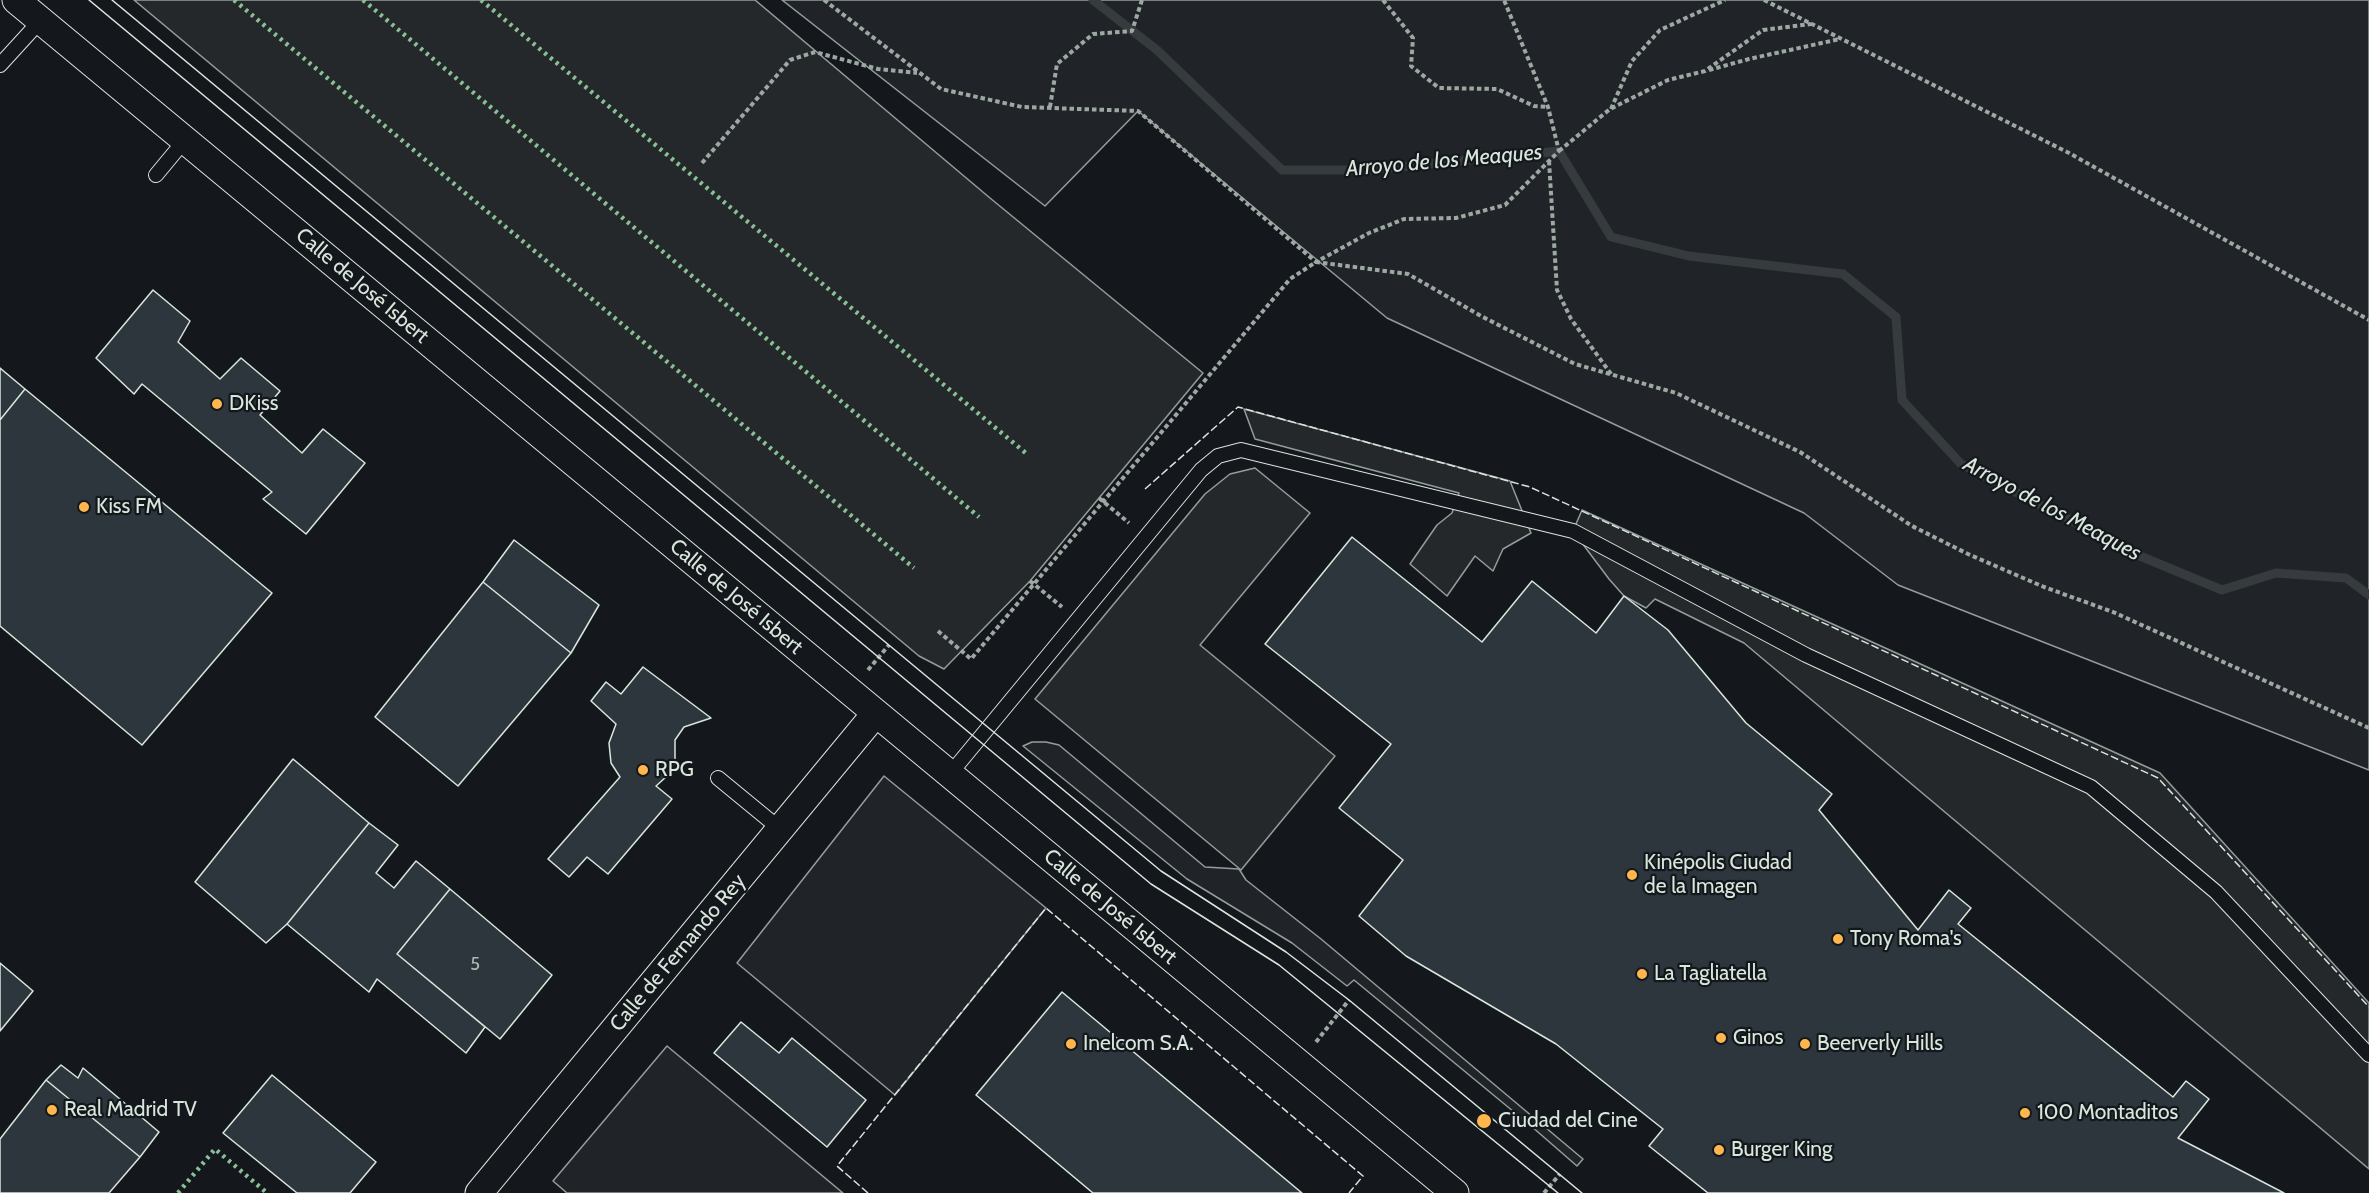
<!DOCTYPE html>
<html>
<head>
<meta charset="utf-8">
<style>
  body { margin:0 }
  canvas { display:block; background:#14181c }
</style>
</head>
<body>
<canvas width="2369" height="1193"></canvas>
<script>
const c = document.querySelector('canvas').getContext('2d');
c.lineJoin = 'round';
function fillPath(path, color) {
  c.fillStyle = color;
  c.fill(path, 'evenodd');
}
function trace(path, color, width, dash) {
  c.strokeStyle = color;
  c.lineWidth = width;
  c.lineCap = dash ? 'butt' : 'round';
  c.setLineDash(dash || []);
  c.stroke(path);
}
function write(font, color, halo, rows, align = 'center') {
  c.font = font + ' Cabin,sans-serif';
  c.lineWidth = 4.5;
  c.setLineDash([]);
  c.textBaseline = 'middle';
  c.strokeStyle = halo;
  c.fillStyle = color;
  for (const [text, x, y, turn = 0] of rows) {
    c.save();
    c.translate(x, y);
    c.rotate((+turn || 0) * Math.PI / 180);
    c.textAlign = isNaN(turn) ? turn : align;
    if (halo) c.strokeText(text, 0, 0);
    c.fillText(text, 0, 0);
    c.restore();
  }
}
const green = new Path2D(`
  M 782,0 L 2369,0 L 2369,770 L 1898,585 L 1804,513 L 1387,318 L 1138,111 L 1045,206 Z
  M 1032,742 L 1046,742 L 1059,745 L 1205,867 L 1239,869 L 1246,880 L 1321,939 L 1583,1159 L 1577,1166 L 1531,1126 L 1354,980 L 1347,986 L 1292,943 L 1187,879 L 1023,746 Z
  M 884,776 L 1046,908 L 895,1095 L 737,963 Z
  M 667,1046 L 843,1193 L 567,1193 L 553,1181 Z`);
fillPath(green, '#202428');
trace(green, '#939e99', 1.5);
const parking = new Path2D(`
  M 134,0 L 755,0 L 990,198 L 1203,373 L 1030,581 L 944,669 L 919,656 Z
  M 1244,409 L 1510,481 L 1531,533 L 1503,549 L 1493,571 L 1475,556 L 1447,596 L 1410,564 L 1437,525 L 1452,513 L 1459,493 L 1255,439 Z
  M 1255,468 L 1310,513 L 1200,645 L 1335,756 L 1241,870 L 1035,699 L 1205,494 L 1230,474 Z
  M 1582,510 L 2160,773 L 2369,1003 L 2369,1169 L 1744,643 L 1655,599 L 1646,608 L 1624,596 L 1609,579 L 1573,531 Z`);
fillPath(parking, '#24282b');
trace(parking, '#939e99', 1.5);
trace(new Path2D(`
  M 1093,0 L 1157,50 L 1282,170 L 1369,170 L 1559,151 L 1611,237 L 1689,256 L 1843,274 L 1896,317 L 1902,400 L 1961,464 L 2140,556 L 2222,590 L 2276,573 L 2346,578 L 2369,595`), '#363b3e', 9);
const building = new Path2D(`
  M 153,290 L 190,321 L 178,342 L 220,379 L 241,358 L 280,391 L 260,415 L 302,453 L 323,429 L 365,463 L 306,534 L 263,499 L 272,492 L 142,384 L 134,394 L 96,358 Z
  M 0,368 L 25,389 L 0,420 Z
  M 25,389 L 272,593 L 142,745 L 0,626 L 0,420 Z
  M 1352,537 L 1482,642 L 1532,581 L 1596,633 L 1624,596 L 1668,630 L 1746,723 L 1832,794 L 1819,810 L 1918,930 L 1949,890 L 1971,908 L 1958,924 L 2173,1097 L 2186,1081 L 2209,1099 L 2178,1138 L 2284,1193 L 1708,1193 L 1649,1146 L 1663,1129 L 1556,1044 L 1406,956 L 1359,916 L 1403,860 L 1339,808 L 1391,744 L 1265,644 Z
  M 514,540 L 599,605 L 571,653 L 483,582 Z
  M 483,582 L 571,653 L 458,786 L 375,717 Z
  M 643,667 L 711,718 L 684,727 L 675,740 L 675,762 L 666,777 L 656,786 L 672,799 L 608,874 L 587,857 L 569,877 L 548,859 L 620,777 L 611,763 L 609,743 L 616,724 L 591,701 L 606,682 L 621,694 Z
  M 293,759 L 369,823 L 287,924 L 266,943 L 195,882 Z
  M 369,823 L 398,845 L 376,873 L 394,888 L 416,861 L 450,889 L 397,954 L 485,1027 L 466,1053 L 377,979 L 369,992 L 287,924 Z
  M 450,889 L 552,975 L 500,1039 L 397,954 Z
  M 0,963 L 33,991 L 0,1031 Z
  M 1062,992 L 1302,1193 L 1093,1193 L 976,1095 Z
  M 741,1022 L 779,1053 L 792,1038 L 866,1100 L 827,1147 L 714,1053 Z
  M 61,1065 L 78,1078 L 83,1068 L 159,1132 L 140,1157 L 46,1080 Z
  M 272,1075 L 376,1162 L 350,1193 L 297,1193 L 223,1133 Z
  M 46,1080 L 140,1157 L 109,1193 L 0,1193 L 0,1139 Z`);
fillPath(building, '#2c363c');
trace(building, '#d8e6dc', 1.5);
const service = new Path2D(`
  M 0,65 L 41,20
  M 156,175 L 185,140
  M 950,774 L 1201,470 L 1218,456 L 1241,450 L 1573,531 L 1806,655 L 2091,787 L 2216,892 L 2369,1055
  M 718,778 L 780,829`);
const minor = new Path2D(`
  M 16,0 L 1455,1193
  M 479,1193 L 876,713`);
trace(service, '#d8e6dc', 16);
trace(minor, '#d8e6dc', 29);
trace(new Path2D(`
  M 824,0 L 941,89 L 1022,107 L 1138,111 L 1316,262 L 1369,233 L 1404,219 L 1456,218 L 1505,205 L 1559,151 L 1548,107 L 1504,0
  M 1383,0 L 1413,38 L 1411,66 L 1439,88 L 1497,89 L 1534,106 L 1548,107
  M 1764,0 L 2069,153 L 2369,320
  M 1709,70 L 1749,59 L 1840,39
  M 1050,107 L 1057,64 L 1093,34 L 1132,31 L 1142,0
  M 1611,109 L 1632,61 L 1660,30 L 1725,0
  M 1559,151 L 1610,109 L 1668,80 L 1705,71 L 1763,30 L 1811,24
  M 1549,161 L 1557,290 L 1571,319 L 1611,374
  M 702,163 L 790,60 L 815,52 L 878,69 L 917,73
  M 1099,498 L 1129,523
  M 1030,581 L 1062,607
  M 938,631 L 971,659 L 1290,279 L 1316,262 L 1408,274 L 1481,316 L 1575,364 L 1676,393 L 1800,452 L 1912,526 L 1968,554 L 2044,587 L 2113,612 L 2369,728
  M 868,670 L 889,645
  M 1316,1042 L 1349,1000
  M 1544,1193 L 1560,1174`), '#9da8a2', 4, [4.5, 3]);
trace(service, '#14181c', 14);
trace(minor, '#14181c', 27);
trace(new Path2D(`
  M 89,0 L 1151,884 L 1279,965 L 1558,1193
  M 112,0 L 1161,871 L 1286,952 L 1349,1000 L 1582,1193`), '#d8e6dc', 1.5);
trace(new Path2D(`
  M 234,0 L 914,568
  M 363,0 L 979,517
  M 481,0 L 1027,454
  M 178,1193 L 215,1149 L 267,1193`), '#8ac095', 4.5, [3, 4.5]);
trace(new Path2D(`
  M 1145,489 L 1238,407 L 1530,487 L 2158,778 L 2369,1007
  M 868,1193 L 837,1166 L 1046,908 L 1363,1176 L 1349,1193`), '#d8e6dc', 1.5, [8, 3]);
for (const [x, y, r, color] of [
  [217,404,6,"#ffb74d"],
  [84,507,6,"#ffb74d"],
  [643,770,6,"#ffb74d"],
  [1632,875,6,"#ffb74d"],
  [1838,939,6,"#ffb74d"],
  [1642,974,6,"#ffb74d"],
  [1721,1038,6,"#ffb74d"],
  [1071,1044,6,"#ffb74d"],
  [1805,1044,6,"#ffb74d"],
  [52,1110,6,"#ffb74d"],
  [2025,1113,6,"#ffb74d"],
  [1484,1121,8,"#ffb74d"],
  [1719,1150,6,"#ffb74d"]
]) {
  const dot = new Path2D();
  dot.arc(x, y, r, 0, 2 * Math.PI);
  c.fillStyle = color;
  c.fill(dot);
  trace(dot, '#14181c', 2);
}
write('18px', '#adbab4', null, [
  ["5",475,965]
]);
write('21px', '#d8e6dc', '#14181c', [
  ["Calle de José Isbert",362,286,40],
  ["Calle de José Isbert",736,597,40],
  ["Calle de José Isbert",1110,907,40],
  ["Calle de Fernando Rey",678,953,-50]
]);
write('21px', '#d8e6dc', '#14181c', [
  ["DKiss",229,404],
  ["Kiss FM",96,507],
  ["RPG",655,770],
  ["Kinépolis Ciudad",1644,863],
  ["de la Imagen",1644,887],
  ["Tony Roma's",1850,939],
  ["La Tagliatella",1654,974],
  ["Ginos",1733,1038],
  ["Inelcom S.A.",1083,1044],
  ["Beerverly Hills",1817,1044],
  ["Real Madrid TV",64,1110],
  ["100 Montaditos",2037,1113],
  ["Ciudad del Cine",1498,1121],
  ["Burger King",1731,1150]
], 'left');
write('italic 22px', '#d8e6dc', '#14181c', [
  ["Arroyo de los Meaques",1444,161,-5],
  ["Arroyo de los Meaques",2052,509,28]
]);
</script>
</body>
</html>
